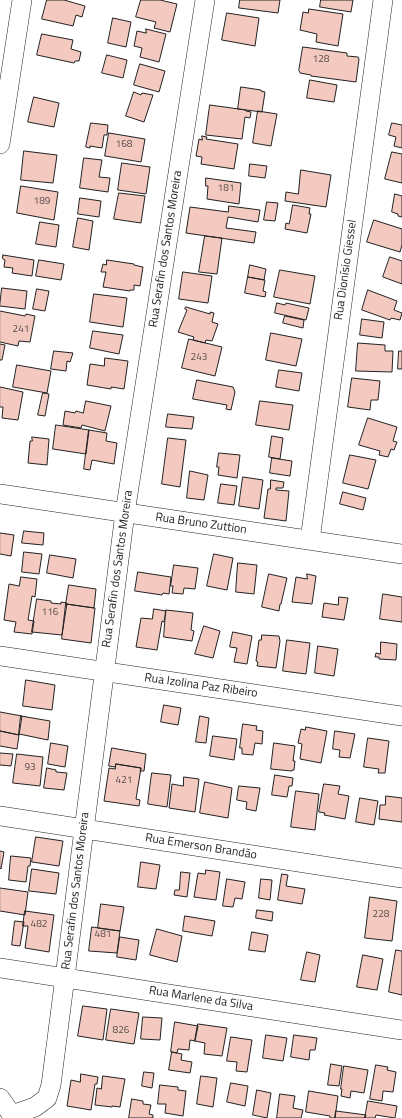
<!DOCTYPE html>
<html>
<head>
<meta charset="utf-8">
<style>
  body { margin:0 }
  canvas { display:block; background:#fff }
</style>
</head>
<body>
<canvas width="402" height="1118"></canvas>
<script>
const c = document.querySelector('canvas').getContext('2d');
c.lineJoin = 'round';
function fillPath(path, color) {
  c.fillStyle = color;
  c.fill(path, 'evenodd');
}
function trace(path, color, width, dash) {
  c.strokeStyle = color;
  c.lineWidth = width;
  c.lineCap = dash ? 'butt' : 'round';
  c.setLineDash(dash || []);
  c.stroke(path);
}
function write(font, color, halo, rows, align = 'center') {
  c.font = font + ' "Titillium Web",sans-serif';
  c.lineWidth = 3;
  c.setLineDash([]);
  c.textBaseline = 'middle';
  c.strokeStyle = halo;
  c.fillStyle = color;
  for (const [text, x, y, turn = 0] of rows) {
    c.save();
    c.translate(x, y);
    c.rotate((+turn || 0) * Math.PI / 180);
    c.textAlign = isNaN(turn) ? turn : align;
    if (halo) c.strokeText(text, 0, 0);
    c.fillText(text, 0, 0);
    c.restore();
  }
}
const building = new Path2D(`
  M 47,0 L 64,0 L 85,6 L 82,17 L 76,15 L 73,26 L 42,19 Z
  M 141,0 L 160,0 L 177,4 L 170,32 L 154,28 L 156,22 L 136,17 Z
  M 240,0 L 280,0 L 278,13 L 239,8 Z
  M 321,0 L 353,0 L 351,12 L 320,7 Z
  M 309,9 L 343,14 L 338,46 L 316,42 L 317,34 L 300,30 L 303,12 L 308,13 Z
  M 227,13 L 259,18 L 255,46 L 222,40 Z
  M 113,18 L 131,22 L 126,47 L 108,43 Z
  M 146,29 L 166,34 L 159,62 L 140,57 L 142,48 L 134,46 L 137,31 L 146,33 Z
  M 42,34 L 73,40 L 71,49 L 81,52 L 79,61 L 75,61 L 74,63 L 37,55 Z
  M 303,47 L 347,53 L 347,56 L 358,57 L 359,59 L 356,82 L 311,76 L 311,75 L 300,73 L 300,72 L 299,71 Z
  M 107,55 L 127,60 L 123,78 L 102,73 Z
  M 140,64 L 165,71 L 159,92 L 134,85 Z
  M 310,80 L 337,85 L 334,102 L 307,98 Z
  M 241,87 L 261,90 L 261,91 L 265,92 L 262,112 L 238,109 Z
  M 134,92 L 141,95 L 142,93 L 153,95 L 144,122 L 126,116 Z
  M 34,97 L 59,103 L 54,127 L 28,122 Z
  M 210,105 L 246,110 L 246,111 L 251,112 L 250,118 L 245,117 L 242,139 L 206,135 Z
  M 258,111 L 277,114 L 271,146 L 253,143 Z
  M 91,123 L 108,125 L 107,135 L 104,135 L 102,148 L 90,146 L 90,148 L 86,147 Z
  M 392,123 L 402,125 L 402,148 L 394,146 L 396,137 L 389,135 Z
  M 109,133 L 145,139 L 141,162 L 105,156 Z
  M 202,136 L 207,137 L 206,139 L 238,144 L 234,169 L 201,164 L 202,157 L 196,156 L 199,139 L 202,140 Z
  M 24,151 L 57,155 L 53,183 L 21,180 Z
  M 392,152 L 402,154 L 402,183 L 385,179 Z
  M 84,158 L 102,160 L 99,177 L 110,178 L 108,192 L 80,188 Z
  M 122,163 L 150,167 L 146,194 L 118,190 Z
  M 250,164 L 267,166 L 265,178 L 249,176 Z
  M 301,170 L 331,175 L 326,207 L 285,201 L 286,192 L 298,194 Z
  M 206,178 L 241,183 L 239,204 L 207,199 L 208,186 L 206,186 Z
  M 21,186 L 58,192 L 54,220 L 17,213 Z
  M 119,193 L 145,196 L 141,223 L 114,219 Z
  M 395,194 L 402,196 L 402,217 L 398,216 L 398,214 L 392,212 Z
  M 80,198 L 101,201 L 99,217 L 78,214 Z
  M 267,202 L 278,203 L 275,221 L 264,220 Z
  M 293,205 L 310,208 L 309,214 L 311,214 L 307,233 L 285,229 L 286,223 L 289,224 L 290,220 Z
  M 229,206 L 260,210 L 258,222 L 228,217 L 226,228 L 256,232 L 254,243 L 186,233 L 190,207 L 228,212 Z
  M 78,218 L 93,221 L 89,250 L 73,247 Z
  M 374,220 L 402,229 L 402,245 L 400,252 L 367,242 Z
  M 40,222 L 59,225 L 56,247 L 36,244 Z
  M 205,236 L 222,238 L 217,274 L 199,272 Z
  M 3,255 L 34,260 L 32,276 L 12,273 L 13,268 L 4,267 L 5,260 L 3,259 Z
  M 390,257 L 402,261 L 402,284 L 383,277 Z
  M 39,260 L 64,264 L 61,280 L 36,276 Z
  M 107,260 L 134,264 L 134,265 L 143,267 L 140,286 L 134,285 L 134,290 L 130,290 L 130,291 L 103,287 L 106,272 L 101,272 L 103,264 L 106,265 Z
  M 250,265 L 266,269 L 264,280 L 248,277 Z
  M 280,270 L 315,276 L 310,304 L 274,297 Z
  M 183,272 L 212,276 L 208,303 L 179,299 Z
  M 248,277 L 265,280 L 263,291 L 266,292 L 265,297 L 245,293 Z
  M 2,288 L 27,291 L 25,309 L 0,306 Z
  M 37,289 L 49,291 L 45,311 L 33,309 Z
  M 368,290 L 397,301 L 394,310 L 402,313 L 400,320 L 391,318 L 390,320 L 362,310 Z
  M 94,294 L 127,298 L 123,327 L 90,322 Z
  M 277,303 L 285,305 L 286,303 L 309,308 L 306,320 L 275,313 Z
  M 186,307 L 210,314 L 210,312 L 214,313 L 212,322 L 218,324 L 212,341 L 206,340 L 205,343 L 193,340 L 194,337 L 178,332 L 187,310 L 185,309 Z
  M 0,311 L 25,316 L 26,314 L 35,316 L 30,342 L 19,341 L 18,346 L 0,342 Z
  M 285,316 L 304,320 L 303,328 L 283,323 Z
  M 362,319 L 384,322 L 382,338 L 360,335 Z
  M 93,331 L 123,335 L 119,354 L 90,348 Z
  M 271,333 L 302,339 L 296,366 L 266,360 Z
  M 189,339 L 222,347 L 215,376 L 182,368 Z
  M 358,343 L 385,345 L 385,351 L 393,351 L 392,372 L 356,371 Z
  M 0,344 L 5,345 L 2,360 L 0,360 Z
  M 54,351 L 73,353 L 70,362 L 67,361 L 66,371 L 51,369 Z
  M 399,351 L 402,351 L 402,369 L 398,369 Z
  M 105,358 L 128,361 L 124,389 L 111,387 L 111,389 L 87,385 L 90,364 L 104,366 Z
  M 17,365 L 51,371 L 47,393 L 13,387 Z
  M 279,370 L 302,373 L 299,391 L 276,387 Z
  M 352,378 L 380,381 L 378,400 L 371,400 L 370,410 L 348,407 Z
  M 197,380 L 233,387 L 235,392 L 231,410 L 226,409 L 227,405 L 193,399 Z
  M 0,387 L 23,392 L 18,420 L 2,418 L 3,407 L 0,407 Z
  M 43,393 L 49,394 L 45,416 L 38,415 Z
  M 86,401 L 111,406 L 105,431 L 82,425 L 81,428 L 63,425 L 65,411 L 75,413 L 76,411 L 83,413 Z
  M 260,401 L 293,405 L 289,430 L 256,425 Z
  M 168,414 L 194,417 L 192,429 L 166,427 Z
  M 368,418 L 397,427 L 393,441 L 397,442 L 394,450 L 391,449 L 388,457 L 379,455 L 380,451 L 359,445 Z
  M 56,425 L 89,430 L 86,454 L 53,449 Z
  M 89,430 L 107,433 L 106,441 L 117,443 L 114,464 L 92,460 L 90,470 L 84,469 Z
  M 272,436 L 283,438 L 280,459 L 269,457 Z
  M 32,437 L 49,439 L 47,465 L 28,463 L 30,441 L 32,441 Z
  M 168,438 L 186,440 L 180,487 L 162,484 Z
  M 219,453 L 240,455 L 237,478 L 218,475 L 219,467 L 217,467 Z
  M 350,455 L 376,460 L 368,489 L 343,483 Z
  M 272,458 L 292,461 L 290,476 L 270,473 Z
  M 190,471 L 208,475 L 204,500 L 187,498 Z
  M 243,477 L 263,480 L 259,509 L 239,506 Z
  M 271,480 L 284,482 L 283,488 L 276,488 L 276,490 L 289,491 L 286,521 L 264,518 L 268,489 L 270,489 Z
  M 221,484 L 237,486 L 234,505 L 218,503 Z
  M 343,492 L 366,498 L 363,510 L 340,504 Z
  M 24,531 L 44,533 L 43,545 L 22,543 Z
  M 0,533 L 14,535 L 11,556 L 0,554 Z
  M 24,552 L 42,554 L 39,574 L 22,572 Z
  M 214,554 L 233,558 L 227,590 L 207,586 Z
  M 50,555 L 76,559 L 73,578 L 47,573 Z
  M 238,563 L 257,565 L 254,594 L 236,592 Z
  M 174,565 L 198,568 L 195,589 L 184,588 L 183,594 L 172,593 L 173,586 L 171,586 Z
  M 138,572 L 171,577 L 169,594 L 163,593 L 162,595 L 135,591 Z
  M 269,574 L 287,578 L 281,604 L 280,604 L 279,611 L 262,607 Z
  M 307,574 L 316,576 L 312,604 L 292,602 L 296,577 L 307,579 Z
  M 21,577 L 37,579 L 35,597 L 32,596 L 28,620 L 34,621 L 32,634 L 14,632 L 16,622 L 4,620 L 9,584 L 19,586 Z
  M 69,585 L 96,589 L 94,608 L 66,604 Z
  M 383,594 L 402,597 L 402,622 L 380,619 Z
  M 339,597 L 348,598 L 344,620 L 322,617 L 324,603 L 338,605 Z
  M 37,599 L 51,601 L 51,603 L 61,604 L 61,602 L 67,603 L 62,635 L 32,632 Z
  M 66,604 L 95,608 L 91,643 L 62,639 Z
  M 154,609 L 166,611 L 164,622 L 162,621 L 157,650 L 136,647 L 141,618 L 152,619 Z
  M 166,610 L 193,613 L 191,630 L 194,631 L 192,641 L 164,637 Z
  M 204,626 L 220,631 L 213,658 L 195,654 Z
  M 233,632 L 252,636 L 247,664 L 234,662 L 237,648 L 230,647 Z
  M 262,635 L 279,636 L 280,641 L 276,668 L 257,666 L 258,662 L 256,661 L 259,640 L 261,640 Z
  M 287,640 L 310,643 L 306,674 L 283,671 Z
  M 381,642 L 397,644 L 396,660 L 379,659 L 379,657 L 375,657 L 376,653 L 380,654 Z
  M 318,646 L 338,649 L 334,676 L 315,673 Z
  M 26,680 L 55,685 L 52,710 L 23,706 Z
  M 164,705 L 181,708 L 178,725 L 161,722 Z
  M 0,712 L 22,716 L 19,735 L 0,731 Z
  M 21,716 L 50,721 L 48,740 L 19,734 Z
  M 200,716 L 209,718 L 206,743 L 196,742 Z
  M 243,724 L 257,726 L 256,730 L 263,731 L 262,744 L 255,743 L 253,755 L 242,754 L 242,748 L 240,748 Z
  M 306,727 L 327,731 L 321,763 L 300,759 L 302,744 L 298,743 L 301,729 L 305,730 Z
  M 0,731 L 19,735 L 17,749 L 0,746 Z
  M 335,731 L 355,734 L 350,758 L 339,757 L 340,750 L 333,749 Z
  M 213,736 L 237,739 L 234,760 L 210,756 Z
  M 368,738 L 389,741 L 385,773 L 378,773 L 379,769 L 364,767 Z
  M 51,743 L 68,746 L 65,767 L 48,764 Z
  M 274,743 L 295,746 L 293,761 L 295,761 L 294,770 L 292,770 L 292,771 L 271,769 Z
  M 112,748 L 146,754 L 144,771 L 140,771 L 141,768 L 116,764 L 115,767 L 109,766 Z
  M 0,753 L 13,754 L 11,766 L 0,765 Z
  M 17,754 L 43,757 L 40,786 L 13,783 Z
  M 116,764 L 141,768 L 136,799 L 140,800 L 139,806 L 104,801 L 109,768 L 115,769 Z
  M 47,768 L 56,770 L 56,772 L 67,773 L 64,790 L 44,788 Z
  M 152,773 L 171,775 L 167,807 L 148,804 Z
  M 275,775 L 293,778 L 292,786 L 289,786 L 287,797 L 272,795 Z
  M 184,777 L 199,779 L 195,812 L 169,808 L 172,784 L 183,786 Z
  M 205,782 L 232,788 L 228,818 L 200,813 Z
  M 324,784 L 340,786 L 338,794 L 349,796 L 345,819 L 324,815 L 325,813 L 319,812 Z
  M 239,786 L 260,788 L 256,811 L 246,809 L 247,802 L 237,800 Z
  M 296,791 L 319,794 L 315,830 L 291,827 Z
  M 386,796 L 402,798 L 402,822 L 379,819 L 380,805 L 385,805 Z
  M 360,798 L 378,801 L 374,825 L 356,822 Z
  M 36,837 L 63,841 L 59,866 L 32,862 Z
  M 0,851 L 4,852 L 1,869 L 0,868 Z
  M 11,856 L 31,858 L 30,866 L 28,866 L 26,882 L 9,880 Z
  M 141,862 L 160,865 L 156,889 L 138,887 Z
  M 32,869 L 59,873 L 56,894 L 29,891 Z
  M 206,870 L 220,872 L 216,900 L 194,897 L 198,873 L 205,874 Z
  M 181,872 L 190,873 L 187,897 L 174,895 L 175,890 L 179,890 Z
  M 282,874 L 288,875 L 286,886 L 305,889 L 302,904 L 278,900 Z
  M 227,879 L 245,882 L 242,899 L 235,898 L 233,907 L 223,906 Z
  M 261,879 L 272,880 L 270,900 L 259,898 Z
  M 0,888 L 28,892 L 25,915 L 0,911 Z
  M 370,897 L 397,901 L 392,941 L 365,938 Z
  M 101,904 L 124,907 L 120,931 L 98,928 Z
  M 257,910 L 273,912 L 272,921 L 256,918 Z
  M 25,911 L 54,915 L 49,952 L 25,948 L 28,926 L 23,926 Z
  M 185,916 L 215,921 L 212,936 L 183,931 Z
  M 15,921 L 24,922 L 20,946 L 12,945 Z
  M 92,927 L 120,931 L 117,953 L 89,951 Z
  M 157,929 L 182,936 L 177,962 L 150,955 Z
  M 252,932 L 268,935 L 265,952 L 249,950 Z
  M 120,937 L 139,940 L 136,960 L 117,957 Z
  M 396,950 L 402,951 L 402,995 L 389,992 Z
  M 307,952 L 320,955 L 315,982 L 301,980 Z
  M 363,955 L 383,959 L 377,990 L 357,987 Z
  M 83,1006 L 107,1009 L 103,1040 L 78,1036 Z
  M 111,1009 L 139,1013 L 134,1044 L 106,1040 Z
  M 143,1017 L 162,1018 L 160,1040 L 141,1039 Z
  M 175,1022 L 198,1026 L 195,1041 L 190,1040 L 189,1050 L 178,1049 L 177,1053 L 171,1052 Z
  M 198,1024 L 227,1028 L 222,1056 L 204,1054 L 205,1043 L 195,1041 Z
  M 266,1035 L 287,1038 L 283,1061 L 263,1058 Z
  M 294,1035 L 317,1038 L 315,1050 L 310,1050 L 309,1060 L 291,1057 Z
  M 231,1037 L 252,1040 L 247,1072 L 236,1071 L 237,1062 L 227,1061 Z
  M 172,1052 L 182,1054 L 181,1060 L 192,1062 L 190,1073 L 169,1070 Z
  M 331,1064 L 342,1066 L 339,1086 L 328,1085 Z
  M 376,1065 L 388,1067 L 387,1070 L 396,1072 L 393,1092 L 383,1091 L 382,1101 L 370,1099 Z
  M 344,1066 L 368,1070 L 364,1093 L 351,1091 L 350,1098 L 341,1096 L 342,1089 L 341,1089 Z
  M 144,1072 L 154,1073 L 152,1088 L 142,1086 Z
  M 81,1074 L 98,1077 L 97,1084 L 95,1084 L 91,1110 L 67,1106 L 71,1080 L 80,1082 Z
  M 103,1076 L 125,1079 L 120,1107 L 112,1106 L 112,1107 L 95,1105 L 97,1088 L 101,1089 Z
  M 201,1076 L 217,1078 L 213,1107 L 197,1104 Z
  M 231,1083 L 248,1086 L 245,1106 L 227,1102 Z
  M 160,1085 L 178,1087 L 178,1090 L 186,1091 L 183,1116 L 165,1113 L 166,1104 L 158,1104 Z
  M 257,1090 L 271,1093 L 267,1118 L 253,1115 Z
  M 309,1091 L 338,1096 L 335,1118 L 330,1118 L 330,1116 L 306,1112 Z
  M 280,1094 L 295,1096 L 293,1108 L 303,1110 L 301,1118 L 277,1118 Z
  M 132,1099 L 143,1101 L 143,1104 L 151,1105 L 149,1114 L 153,1115 L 153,1118 L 129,1118 Z
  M 368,1101 L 397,1106 L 395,1118 L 376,1115 L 375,1118 L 365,1118 Z
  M 336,1111 L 366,1115 L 365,1118 L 335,1118 Z`);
fillPath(building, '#f3c9c0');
trace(building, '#222', 1);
const minor = new Path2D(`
  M 0,144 L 22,0
  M 0,494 L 402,554
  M 310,540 L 383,0
  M 0,656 L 402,716
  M 0,816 L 402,878
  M 0,968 L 402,1030
  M 0,1098 L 14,1118
  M 12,1118 L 12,1115 L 35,1107 L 47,1098 L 51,1085 L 125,513 L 205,0`);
trace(minor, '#222', 20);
trace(minor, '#fff', 19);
write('10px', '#564c4a', null, [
  ["128",321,60],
  ["168",124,145],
  ["181",226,189],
  ["189",42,202],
  ["241",21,330],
  ["243",199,358],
  ["116",50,613],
  ["93",30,768],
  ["421",124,781],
  ["228",381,915],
  ["482",39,925],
  ["481",103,935],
  ["826",121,1031]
]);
write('12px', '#222', '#fff', [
  ["Rua Serafin dos Santos Moreira",166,249,-81],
  ["Rua Dionísio Giessel",346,270,-82],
  ["Rua Bruno Zuttion",201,524,8],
  ["Rua Serafin dos Santos Moreira",118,569,-82],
  ["Rua Izolina Paz Ribeiro",201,686,8],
  ["Rua Emerson Brandão",201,847,9],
  ["Rua Serafin dos Santos Moreira",76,891,-83],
  ["Rua Marlene da Silva",201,999,9]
]);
</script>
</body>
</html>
